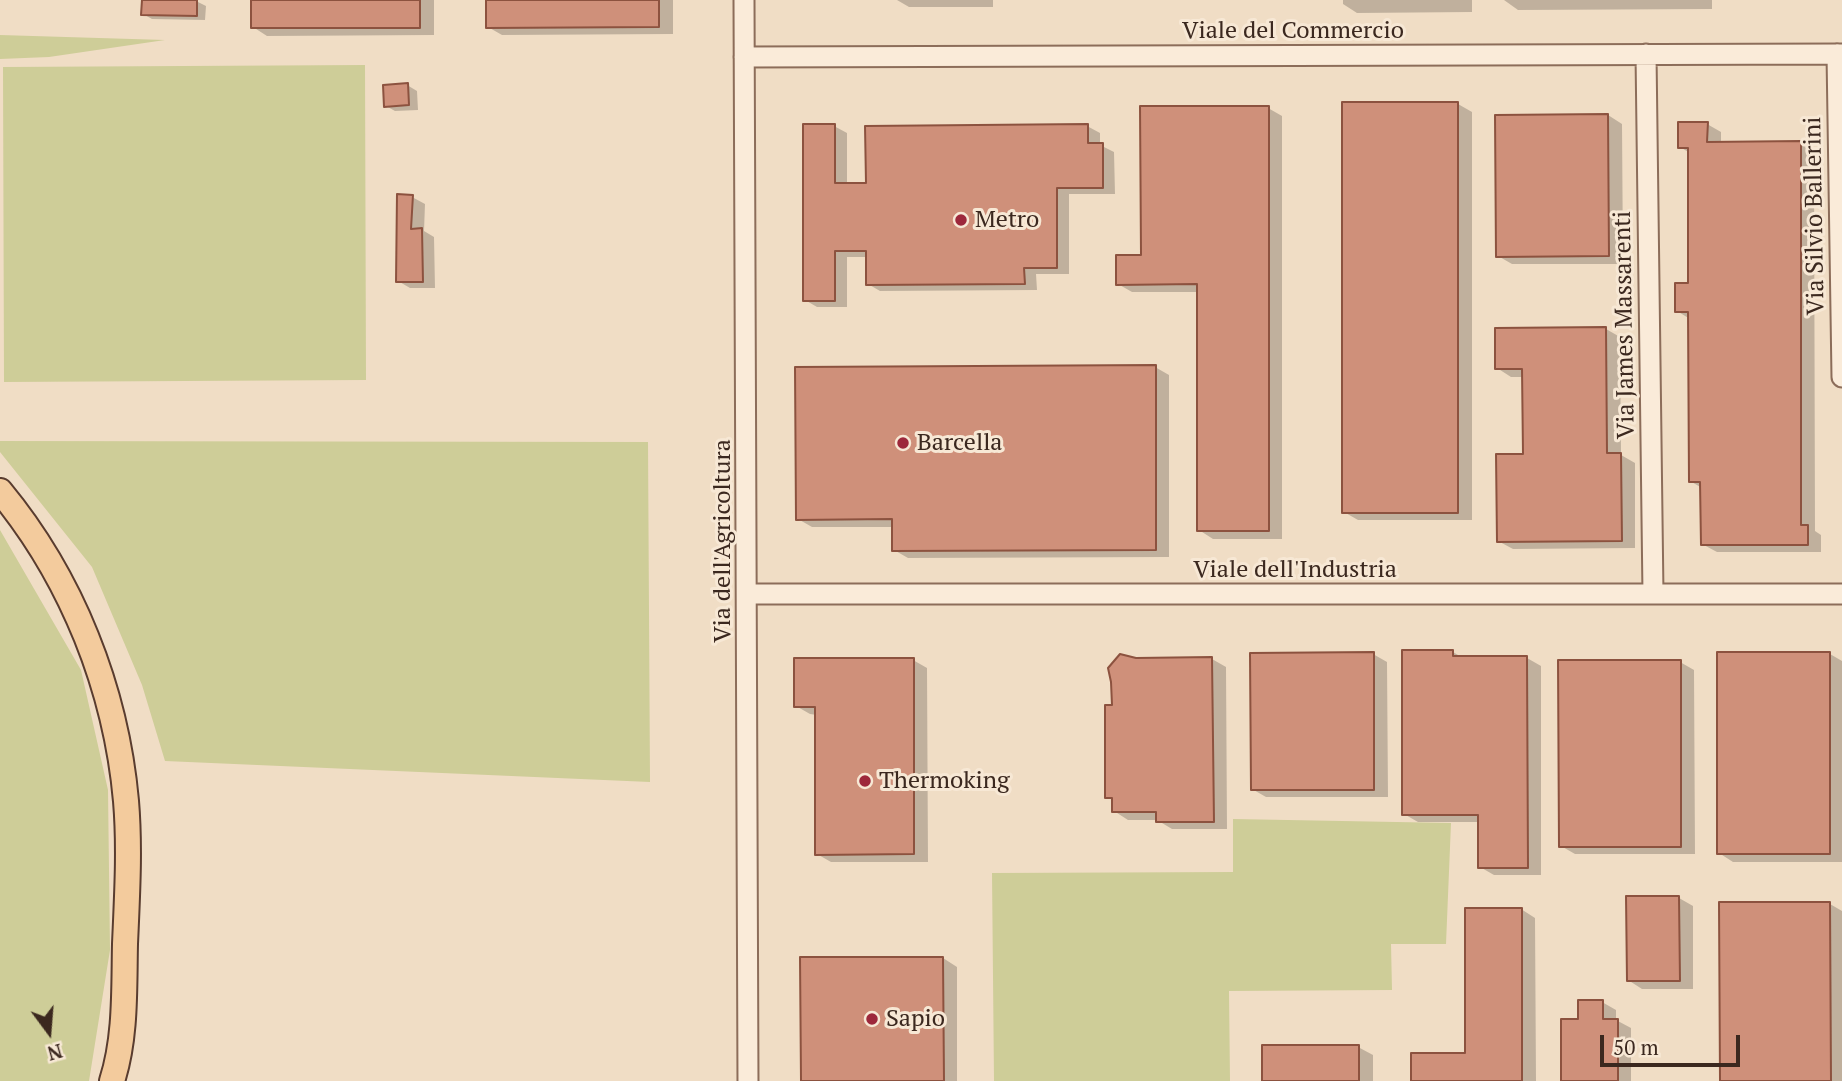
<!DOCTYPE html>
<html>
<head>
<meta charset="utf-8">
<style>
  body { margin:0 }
  #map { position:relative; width:1842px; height:1081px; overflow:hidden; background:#f0ddc5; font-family:"PT Serif",serif }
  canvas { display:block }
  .north { position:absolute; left:14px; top:997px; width:70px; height:70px; -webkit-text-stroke:5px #f7e8d5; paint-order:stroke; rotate:164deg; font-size:19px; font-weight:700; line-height:28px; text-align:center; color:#3b281f }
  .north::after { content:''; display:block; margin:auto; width:24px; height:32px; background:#3b281f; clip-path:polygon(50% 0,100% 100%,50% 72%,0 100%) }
  .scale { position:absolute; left:1600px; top:1035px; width:140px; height:32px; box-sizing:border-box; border:4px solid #3b281f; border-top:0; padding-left:9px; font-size:21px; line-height:24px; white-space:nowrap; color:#3b281f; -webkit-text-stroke:5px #f7e8d5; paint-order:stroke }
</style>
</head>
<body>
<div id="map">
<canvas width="1842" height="1081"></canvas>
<div class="north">N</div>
<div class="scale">50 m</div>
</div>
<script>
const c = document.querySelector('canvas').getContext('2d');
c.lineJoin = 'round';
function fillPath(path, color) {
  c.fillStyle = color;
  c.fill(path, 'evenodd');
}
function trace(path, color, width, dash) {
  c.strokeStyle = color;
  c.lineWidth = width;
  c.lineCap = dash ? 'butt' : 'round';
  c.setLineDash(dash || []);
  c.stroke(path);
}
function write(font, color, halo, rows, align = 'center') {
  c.font = font + ' "PT Serif",serif';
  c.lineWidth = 6;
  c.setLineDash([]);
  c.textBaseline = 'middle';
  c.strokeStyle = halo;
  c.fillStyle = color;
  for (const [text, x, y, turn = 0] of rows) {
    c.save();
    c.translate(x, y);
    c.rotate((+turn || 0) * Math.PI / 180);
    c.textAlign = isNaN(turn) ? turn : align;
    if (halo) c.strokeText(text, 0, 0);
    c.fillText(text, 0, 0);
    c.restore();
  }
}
fillPath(new Path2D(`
  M 0,35 L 165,40 L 49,57 L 0,59 Z
  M 365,65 L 366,380 L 4,382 L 3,67 Z
  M 0,441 L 648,442 L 650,782 L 165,761 L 142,685 L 92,567 L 0,452 Z
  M 0,530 L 81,670 L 108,790 L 110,950 L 89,1081 L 0,1081 Z
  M 1233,819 L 1451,823 L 1446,944 L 1391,944 L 1392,990 L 1229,991 L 1230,1081 L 994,1081 L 992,873 L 1233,872 Z`), '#cecd98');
fillPath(new Path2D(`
  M 143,0 L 196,1 L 206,6 L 205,20 L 152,19 L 143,14 Z
  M 253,0 L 434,0 L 434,35 L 267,36 L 253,27 Z
  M 488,0 L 673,0 L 673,34 L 502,35 L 488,27 Z
  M 897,0 L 993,0 L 993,7 L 909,7 Z
  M 1343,0 L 1472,0 L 1472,12 L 1357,13 L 1343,4 Z
  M 1504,0 L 1712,0 L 1712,9 L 1518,10 Z
  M 407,85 L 417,91 L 418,110 L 395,111 L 386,106 Z
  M 1458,104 L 1472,112 L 1472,520 L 1358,520 L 1344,512 Z
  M 1268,108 L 1282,116 L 1282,539 L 1213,539 L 1199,530 L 1199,292 L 1132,292 L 1118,284 Z
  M 1608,115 L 1622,124 L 1623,264 L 1512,264 L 1498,256 Z
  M 1707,124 L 1721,132 L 1721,143 L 1800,143 L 1814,151 L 1815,531 L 1821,535 L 1821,552 L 1717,552 L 1702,544 L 1702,488 L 1690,481 L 1690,319 L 1677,311 L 1690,284 L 1690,153 L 1680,147 Z
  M 834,126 L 847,133 L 847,184 L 868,185 L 1087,126 L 1100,133 L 1100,145 L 1114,152 L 1115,194 L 1069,194 L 1069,274 L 1036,274 L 1037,290 L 880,291 L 868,284 L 867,257 L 847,257 L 847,307 L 817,307 L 805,300 Z
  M 412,197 L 425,204 L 424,231 L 434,237 L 435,288 L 410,288 L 398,281 Z
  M 1606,329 L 1620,337 L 1621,455 L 1635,463 L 1635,548 L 1513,549 L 1498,541 L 1525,455 L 1524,377 L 1511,377 L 1497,368 Z
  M 1155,367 L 1169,375 L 1169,557 L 908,558 L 894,550 L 894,527 L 812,527 L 798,519 Z
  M 1453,652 L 1463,658 L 1527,658 L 1541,666 L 1541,875 L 1494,875 L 1480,867 L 1480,822 L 1418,822 L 1404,814 Z
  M 1373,654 L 1387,662 L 1388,797 L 1266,797 L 1252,789 Z
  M 1830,654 L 1842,661 L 1842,862 L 1733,862 L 1719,853 Z
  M 1212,659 L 1226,667 L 1227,829 L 1172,829 L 1157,820 L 1128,820 L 1114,811 L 1114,801 L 1107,797 L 1113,707 L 1136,660 Z
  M 913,660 L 927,668 L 928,862 L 831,862 L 817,854 L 817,715 L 810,714 L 796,706 Z
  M 1680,662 L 1694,670 L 1695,854 L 1575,854 L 1561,846 Z
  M 1679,898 L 1693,906 L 1693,989 L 1642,989 L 1628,980 Z
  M 1830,904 L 1842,911 L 1842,1081 L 1722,1081 Z
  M 1521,909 L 1535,918 L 1536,1081 L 1413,1081 L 1467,1054 Z
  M 943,958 L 957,967 L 957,1081 L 802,1081 Z
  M 1602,1002 L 1616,1010 L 1616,1020 L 1631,1028 L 1631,1081 L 1563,1081 L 1580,1020 Z
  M 1358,1047 L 1373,1055 L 1373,1081 L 1264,1081 Z`), '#0003');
const building = new Path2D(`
  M 142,0 L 197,0 L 197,16 L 141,15 Z
  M 251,0 L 420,0 L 420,28 L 251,28 Z
  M 486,0 L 659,0 L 659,27 L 486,28 Z
  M 408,83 L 409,105 L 384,107 L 383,85 Z
  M 1342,102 L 1458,102 L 1458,513 L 1342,513 Z
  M 1140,106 L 1269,106 L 1269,531 L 1197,531 L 1197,284 L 1116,285 L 1116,255 L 1141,255 Z
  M 1608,114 L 1609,256 L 1496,257 L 1495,115 Z
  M 1678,122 L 1708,122 L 1707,142 L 1801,141 L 1801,525 L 1808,525 L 1808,545 L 1701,545 L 1700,482 L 1689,482 L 1688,312 L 1675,312 L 1675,283 L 1688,283 L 1688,148 L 1678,148 Z
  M 803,124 L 835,124 L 835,183 L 866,183 L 865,126 L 1088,124 L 1088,143 L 1103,143 L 1103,188 L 1057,188 L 1057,268 L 1024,268 L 1025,284 L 866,285 L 866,251 L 835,251 L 835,301 L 803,301 Z
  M 397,194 L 413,195 L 411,229 L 422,228 L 423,282 L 396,282 Z
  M 1606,327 L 1607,453 L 1621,453 L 1622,541 L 1497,542 L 1496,454 L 1523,454 L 1522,369 L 1495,369 L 1495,328 Z
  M 1156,365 L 1156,550 L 892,551 L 892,519 L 796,520 L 795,367 Z
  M 1402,650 L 1453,650 L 1453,656 L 1527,656 L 1528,868 L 1478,868 L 1478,815 L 1402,815 Z
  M 1374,652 L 1374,790 L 1251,790 L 1250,653 Z
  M 1717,652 L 1830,652 L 1830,854 L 1717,854 Z
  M 1120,654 L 1136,658 L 1212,657 L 1214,822 L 1156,822 L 1156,812 L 1112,812 L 1112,798 L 1105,798 L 1105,705 L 1112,705 L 1111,682 L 1108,668 Z
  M 794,658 L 914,658 L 914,854 L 815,855 L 815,707 L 794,707 Z
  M 1558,660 L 1681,660 L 1681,847 L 1559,847 Z
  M 1626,896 L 1679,896 L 1680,981 L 1627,981 Z
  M 1719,902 L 1830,902 L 1831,1081 L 1720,1081 Z
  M 1465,908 L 1522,908 L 1522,1081 L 1411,1081 L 1411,1053 L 1465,1053 Z
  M 800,957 L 943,957 L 944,1081 L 801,1081 Z
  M 1578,1000 L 1603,1000 L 1603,1019 L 1618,1019 L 1618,1081 L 1561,1081 L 1561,1019 L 1578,1019 Z
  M 1262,1045 L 1359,1045 L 1359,1081 L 1262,1081 Z`);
fillPath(building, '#cf907a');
trace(building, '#8c523f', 2);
const minor = new Path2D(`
  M 744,0 L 748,1081
  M 1646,54 L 1653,594
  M 1837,54 L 1842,377
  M 744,57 L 1842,54
  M 748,594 L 1842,594`);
const major = new Path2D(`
  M 0,491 C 72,578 116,689 126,801 C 130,848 127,897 125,944 C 124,989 126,1038 112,1081`);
trace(minor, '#8c6d5a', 23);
trace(major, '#593c2f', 28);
trace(minor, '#faebd9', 19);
trace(major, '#f3cb9d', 24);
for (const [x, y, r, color] of [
  [961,220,7,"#9d283b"],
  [903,443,7,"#9d283b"],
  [865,781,7,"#9d283b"],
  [872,1019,7,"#9d283b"]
]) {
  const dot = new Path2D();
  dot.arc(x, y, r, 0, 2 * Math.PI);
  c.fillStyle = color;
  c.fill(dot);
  trace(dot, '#f7e8d5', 2.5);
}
write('24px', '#3b281f', '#f7e8d5', [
  ["Viale del Commercio",1293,31],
  ["Via Silvio Ballerini",1815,216,-91],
  ["Via James Massarenti",1625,325,-91],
  ["Via dell'Agricoltura",723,541,-90],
  ["Viale dell'Industria",1295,570]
]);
write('24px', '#3b281f', '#f7e8d5', [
  ["Metro",975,220],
  ["Barcella",917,443],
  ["Thermoking",879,781],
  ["Sapio",886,1019]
], 'left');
</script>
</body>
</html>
